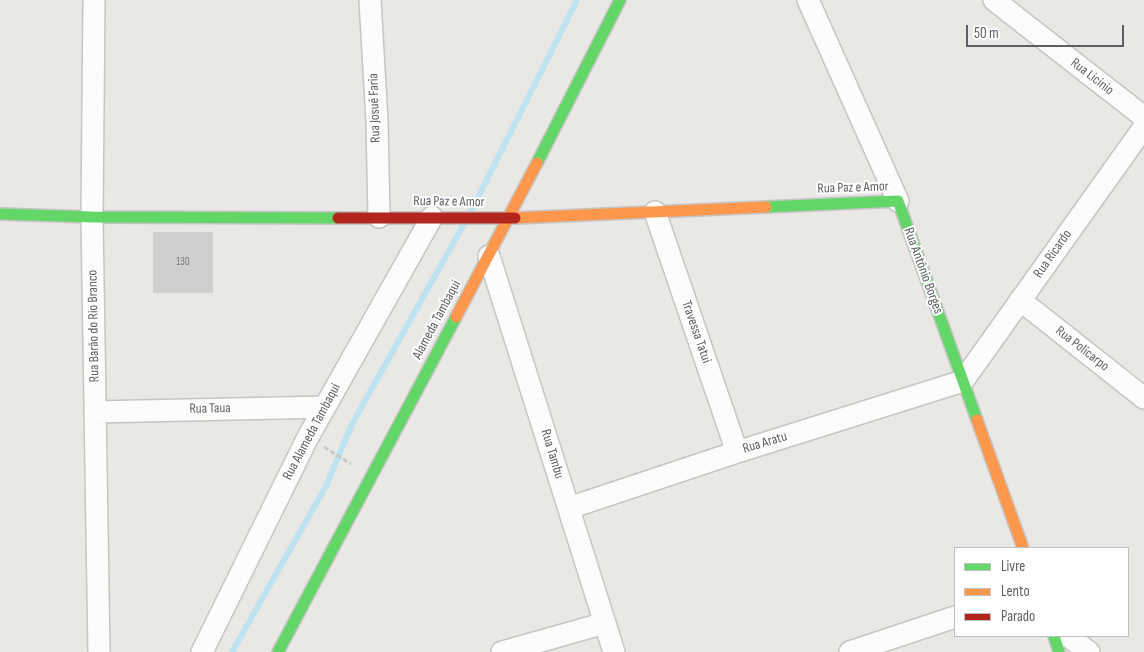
<!DOCTYPE html>
<html>
<head>
<meta charset="utf-8">
<style>
  body { margin:0 }
  #map { position:relative; width:1144px; height:652px; overflow:hidden; background:#eae8e5; font-family:"Sofia Sans Condensed",sans-serif }
  canvas { display:block }
  .legend { position:absolute; left:954px; top:547px; width:175px; height:90px; box-sizing:border-box; background:#fff; border:1px solid #bdbfc0; margin:0; padding:6px 9px; list-style:none; font-size:15px; color:#5b5f62 }
  .legend li { display:flex; align-items:center; gap:10px; height:25px }
  .legend b { width:25px; border:1px solid #bdbfc0 }
  .scale { position:absolute; left:966px; top:25px; width:158px; height:22px; box-sizing:border-box; border:2px solid #5b5f62; border-top:0; padding-left:6px; font-size:15px; line-height:18px; white-space:nowrap; color:#5b5f62; -webkit-text-stroke:4px #fff; paint-order:stroke }
</style>
</head>
<body>
<div id="map">
<canvas width="1144" height="652"></canvas>
<ul class="legend">
<li><b style="height:6px;background:#63d668"></b>Livre</li>
<li><b style="height:6px;background:#ff974d"></b>Lento</li>
<li><b style="height:6px;background:#b3261e"></b>Parado</li>
</ul>
<div class="scale">50 m</div>
</div>
<script>
const c = document.querySelector('canvas').getContext('2d');
c.lineJoin = 'round';
function trace(path, color, width, dash) {
  c.strokeStyle = color;
  c.lineWidth = width;
  c.lineCap = dash ? 'butt' : 'round';
  c.setLineDash(dash || []);
  c.stroke(path);
}
function fillPath(path, color) {
  c.fillStyle = color;
  c.fill(path, 'evenodd');
}
function write(font, color, halo, rows, align = 'center') {
  c.font = font + ' "Sofia Sans Condensed",sans-serif';
  c.lineWidth = 4;
  c.setLineDash([]);
  c.textBaseline = 'middle';
  c.strokeStyle = halo;
  c.fillStyle = color;
  for (const [text, x, y, turn = 0] of rows) {
    c.save();
    c.translate(x, y);
    c.rotate((+turn || 0) * Math.PI / 180);
    c.textAlign = isNaN(turn) ? turn : align;
    if (halo) c.strokeText(text, 0, 0);
    c.fillText(text, 0, 0);
    c.restore();
  }
}
trace(new Path2D(`
  M 471,211 L 577,0
  M 232,652 L 326,486 L 352,424 L 464,224`), '#bde2f0', 6);
fillPath(new Path2D(`
  M 153,232 L 213,232 L 213,293 L 153,293 Z`), '#d1cfce');
const street = new Path2D(`
  M 94,0 L 92,217 L 99,652
  M 370,0 L 377,121 L 379,217
  M 808,0 L 898,201
  M 994,0 L 1144,117
  M 655,212 L 737,452
  M 489,256 L 614,652
  M 1020,300 L 1144,398
  M 95,412 L 325,407
  M 569,508 L 737,452 L 963,381 L 1144,127
  M 1068,636 L 1089,652
  M 202,652 L 308,437 L 432,217
  M 502,652 L 605,623
  M 850,652 L 955,617`);
const fast = new Path2D(`
  M 537,163 L 620,0
  M 766,207 L 898,201 L 977,420
  M 0,214 L 92,217 L 338,218
  M 1054,636 L 1059,652
  M 278,652 L 456,317`);
const slow = new Path2D(`
  M 515,218 L 766,207
  M 456,317 L 537,163
  M 977,420 L 1023,548`);
const jam = new Path2D(`
  M 338,218 L 515,218`);
trace(street, '#c4c5c5', 24);
trace(fast, '#c4c5c4', 14);
trace(slow, '#c4c5c4', 14);
trace(jam, '#c4c5c4', 14);
trace(new Path2D(`
  M 324,447 L 351,464`), '#c6cac7', 3, [5, 2.5]);
trace(street, '#fcfcfb', 21);
trace(fast, '#63d668', 11);
trace(slow, '#ff974d', 11);
trace(jam, '#b3261e', 11);
write('11px', '#7a7c7e', null, [
  ["130",183,262]
]);
write('14px', '#5b5f62', '#fff', [
  ["Rua Licínio",1092,77,38],
  ["Rua Josué Faria",375,108,-92],
  ["Rua Paz e Amor",853,188,-2],
  ["Rua Paz e Amor",449,202,1],
  ["Rua Ricardo",1053,254,-55],
  ["Rua Antônio Borges",923,271,70],
  ["Alameda Tambaqui",437,320,-62],
  ["Rua Barão do Rio Branco",94,326,-91],
  ["Travessa Tatui",696,332,71],
  ["Rua Policarpo",1082,349,38],
  ["Rua Taua",210,409,-1],
  ["Rua Alameda Tambaqui",312,432,-62],
  ["Rua Aratu",765,443,-17],
  ["Rua Tambu",552,454,73]
]);
</script>
</body>
</html>
